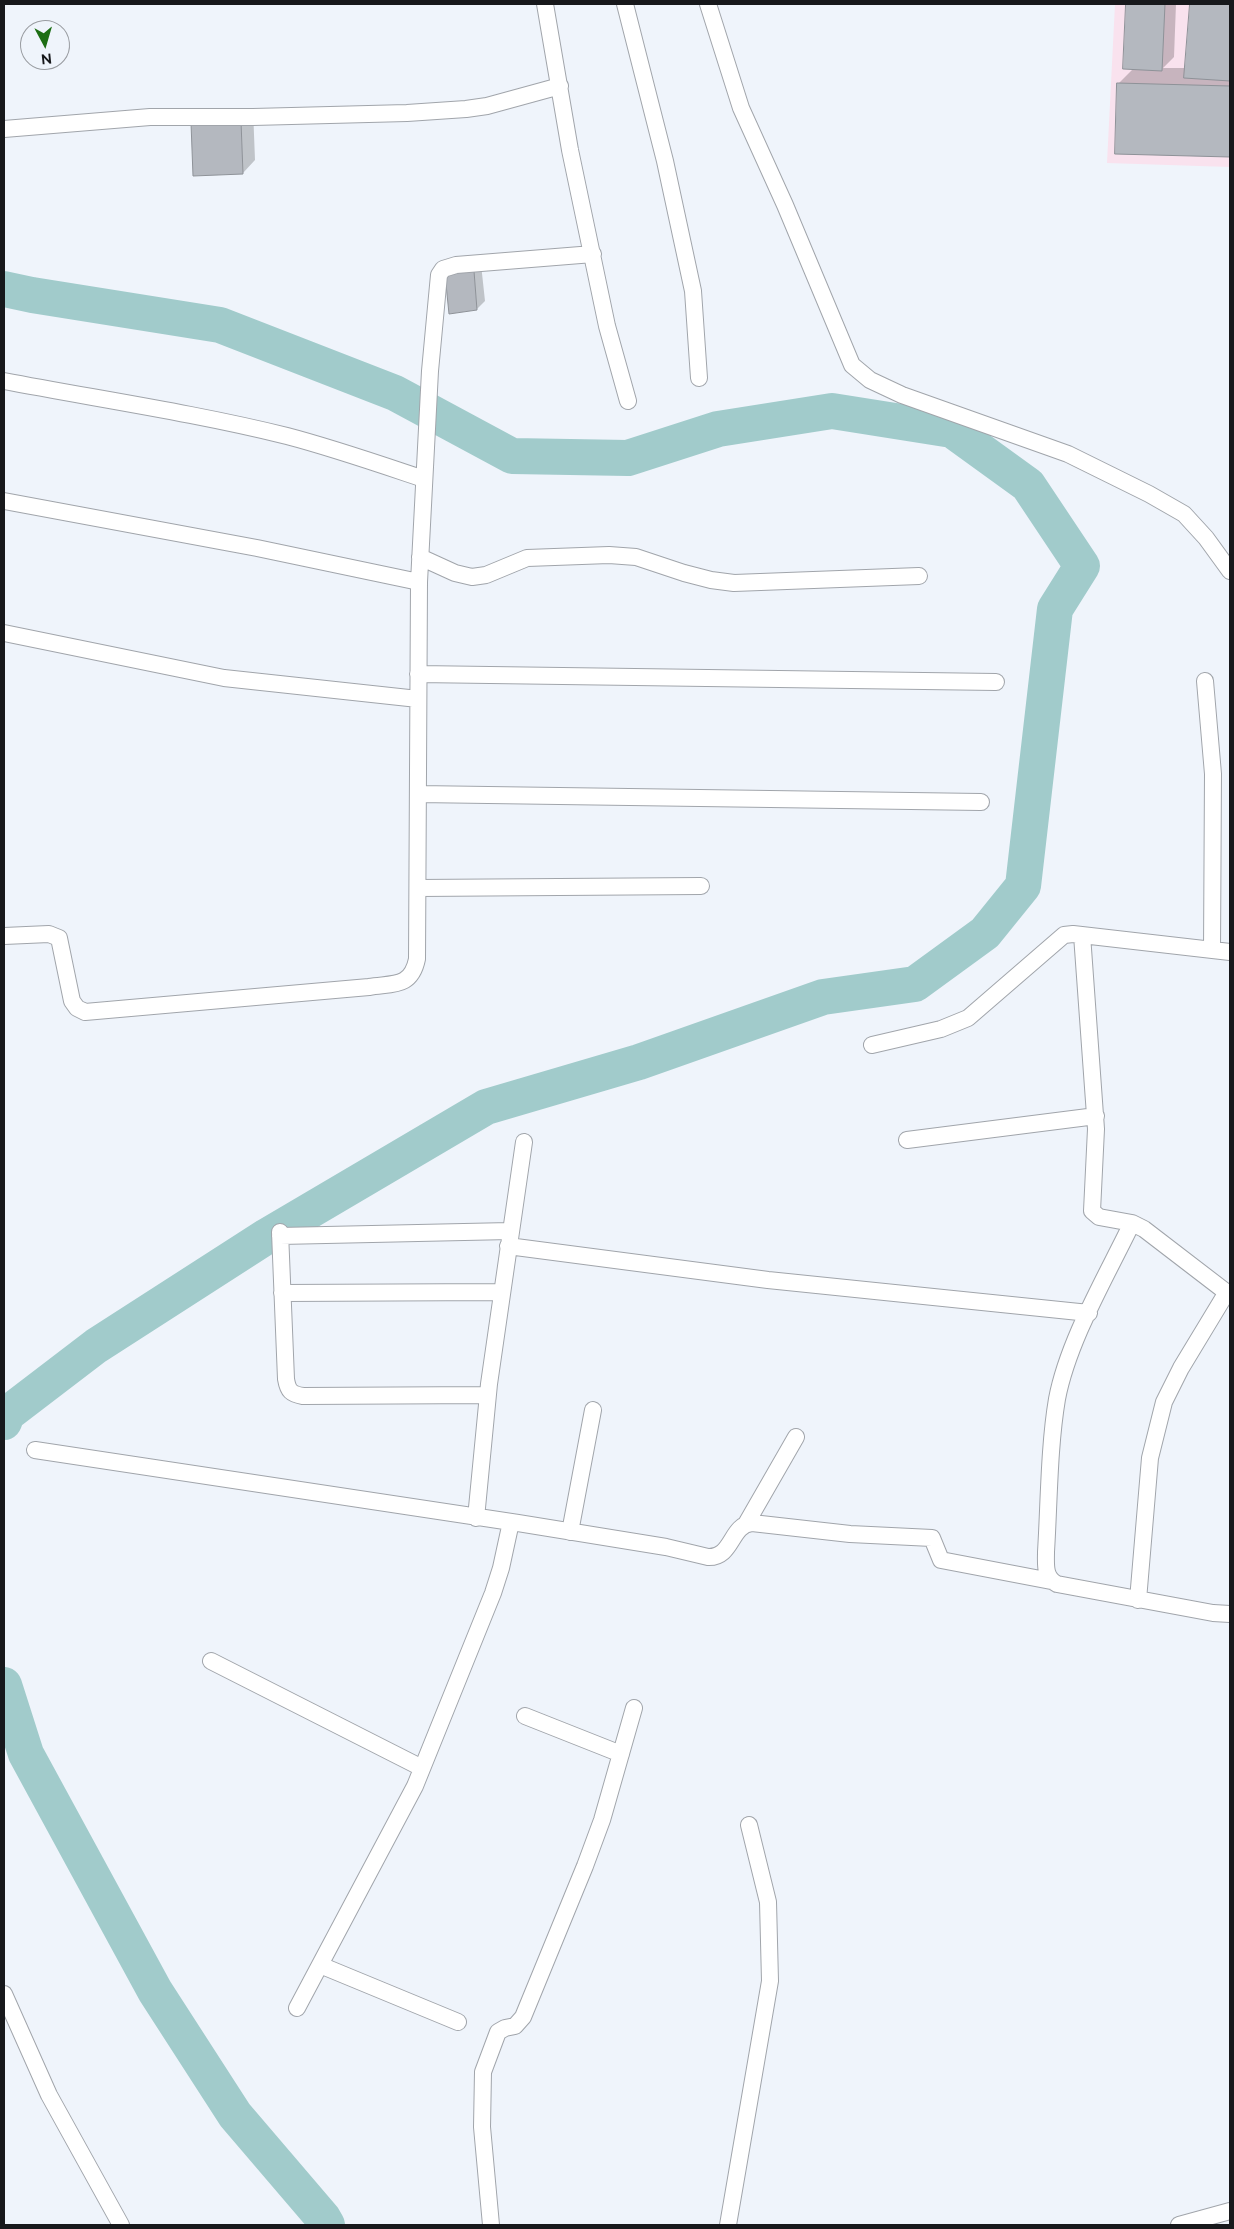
<!DOCTYPE html>
<html>
<head>
<meta charset="utf-8">
<style>
  body { margin:0 }
  #map { position:relative; width:1234px; height:2229px; overflow:hidden; background:#eff4fb; font-family:Raleway,sans-serif }
  canvas { display:block }
  .frame { position:absolute; inset:0; border:5px solid #17181b; pointer-events:none }
  .north { position:absolute; left:20px; top:20px; width:50px; height:50px; box-sizing:border-box; background:#eff4fb; border:1px solid #999ca1; border-radius:50%; rotate:174deg; font-size:14px; font-weight:700; line-height:20px; text-align:center; color:#17181b }
  .north::after { content:''; display:block; margin:auto; width:18px; height:22px; background:#1d6e14; clip-path:polygon(50% 0,100% 100%,50% 72%,0 100%) }
</style>
</head>
<body>
<div id="map">
<canvas width="1234" height="2229"></canvas>
<div class="frame"></div>
<div class="north">N</div>
</div>
<script>
const c = document.querySelector('canvas').getContext('2d');
c.lineJoin = 'round';
function fillPath(path, color) {
  c.fillStyle = color;
  c.fill(path, 'evenodd');
}
function trace(path, color, width, dash) {
  c.strokeStyle = color;
  c.lineWidth = width;
  c.lineCap = dash ? 'butt' : 'round';
  c.setLineDash(dash || []);
  c.stroke(path);
}
fillPath(new Path2D(`
  M 1115,4 L 1230,4 L 1230,167 L 1107,163 Z`), '#f9e2ee');
fillPath(new Path2D(`
  M 1127,4 L 1176,4 L 1174,57 L 1163,68 L 1186,68 L 1191,4 L 1230,4 L 1230,156 L 1116,153 L 1118,84 L 1134,68 L 1124,68 Z
  M 253,109 L 255,160 L 243,173 L 192,124 Z
  M 481,264 L 485,301 L 477,309 L 446,275 Z`), '#0003');
trace(new Path2D(`
  M 4,289 L 32,295 L 220,325 L 395,393 L 512,456 L 628,458 L 718,429 L 832,411 L 952,430 L 1028,485 L 1082,566 L 1055,609 L 1023,886 L 985,933 L 915,984 L 823,997 L 639,1062 L 486,1107 L 267,1236 L 96,1346 L 7,1414 L 4,1422
  M 4,1685 L 26,1754 L 155,1991 L 235,2115 L 323,2218 L 327,2225`), '#a1cbcb', 36);
const building = new Path2D(`
  M 1126,4 L 1165,4 L 1162,71 L 1123,69 Z
  M 1190,4 L 1230,4 L 1230,81 L 1184,78 Z
  M 1117,83 L 1230,86 L 1230,157 L 1115,154 Z
  M 241,121 L 243,174 L 193,176 L 191,123 Z
  M 474,271 L 477,310 L 449,314 L 445,274 Z`);
fillPath(building, '#b4b8bf');
trace(building, '#8e9298', 1);
const street = new Path2D(`
  M 545,4 L 570,150 L 607,326 L 628,401
  M 625,4 L 665,161 L 693,291 L 699,378
  M 708,4 L 741,108 L 785,205 L 852,365 L 870,380 L 902,395 L 1068,454 L 1149,494 L 1184,514 L 1206,538 L 1230,571
  M 4,129 L 150,117 L 253,117 L 407,113 L 466,109 L 487,106 L 560,86
  M 4,381 C 98,399 194,413 287,436 C 333,448 379,464 424,479
  M 4,501 L 257,548 L 419,582
  M 420,557 L 455,573 L 472,577 L 486,575 L 527,558 L 609,555 L 636,557 L 684,573 L 711,580 L 734,583 L 919,576
  M 4,633 L 224,678 L 418,699
  M 418,674 L 996,682
  M 1205,681 L 1213,774 L 1212,950
  M 418,794 L 981,802
  M 418,888 L 701,886
  M 1082,935 L 1096,1129 L 1092,1211 L 1099,1217 L 1132,1223 L 1144,1229 L 1230,1295
  M 4,936 L 49,934 L 59,938 L 72,1001 L 77,1008 L 85,1012 L 369,987 C 393,983 411,988 417,959 L 419,582 L 430,371 L 439,275 L 443,269 L 456,265 L 593,254
  M 872,1045 L 941,1029 L 968,1018 L 1064,935 L 1073,934 L 1230,952
  M 907,1140 L 1096,1116
  M 1132,1223 C 1106,1277 1068,1341 1057,1399 C 1049,1446 1049,1503 1046,1552 C 1046,1564 1044,1578 1057,1584 L 1213,1613 L 1230,1614
  M 280,1232 L 286,1379 C 288,1391 291,1394 303,1396 L 488,1395
  M 280,1236 L 510,1231
  M 508,1246 L 768,1280 L 1089,1313
  M 282,1293 L 501,1292
  M 35,1450 L 518,1523 L 666,1547 L 708,1557 C 733,1558 730,1525 752,1523 L 850,1534 L 932,1538 L 941,1560 L 1051,1581
  M 476,1518 L 489,1384 L 524,1142
  M 746,1524 L 796,1437
  M 570,1532 L 593,1410
  M 1138,1600 L 1150,1458 L 1164,1402 L 1181,1368 L 1227,1292
  M 211,1661 L 422,1768
  M 525,1716 L 621,1754
  M 320,1965 L 458,2022
  M 4,1994 L 49,2095 L 121,2225
  M 297,2008 L 415,1786 L 493,1593 L 501,1568 L 511,1522
  M 491,2225 L 482,2127 L 483,2072 L 498,2032 L 505,2028 L 515,2026 L 523,2017 L 585,1866 L 602,1820 L 634,1708
  M 728,2225 L 770,1981 L 768,1902 L 749,1825
  M 1179,2225 L 1230,2211`);
trace(street, '#a1a5ab', 18);
trace(street, '#fff', 16);
</script>
</body>
</html>
